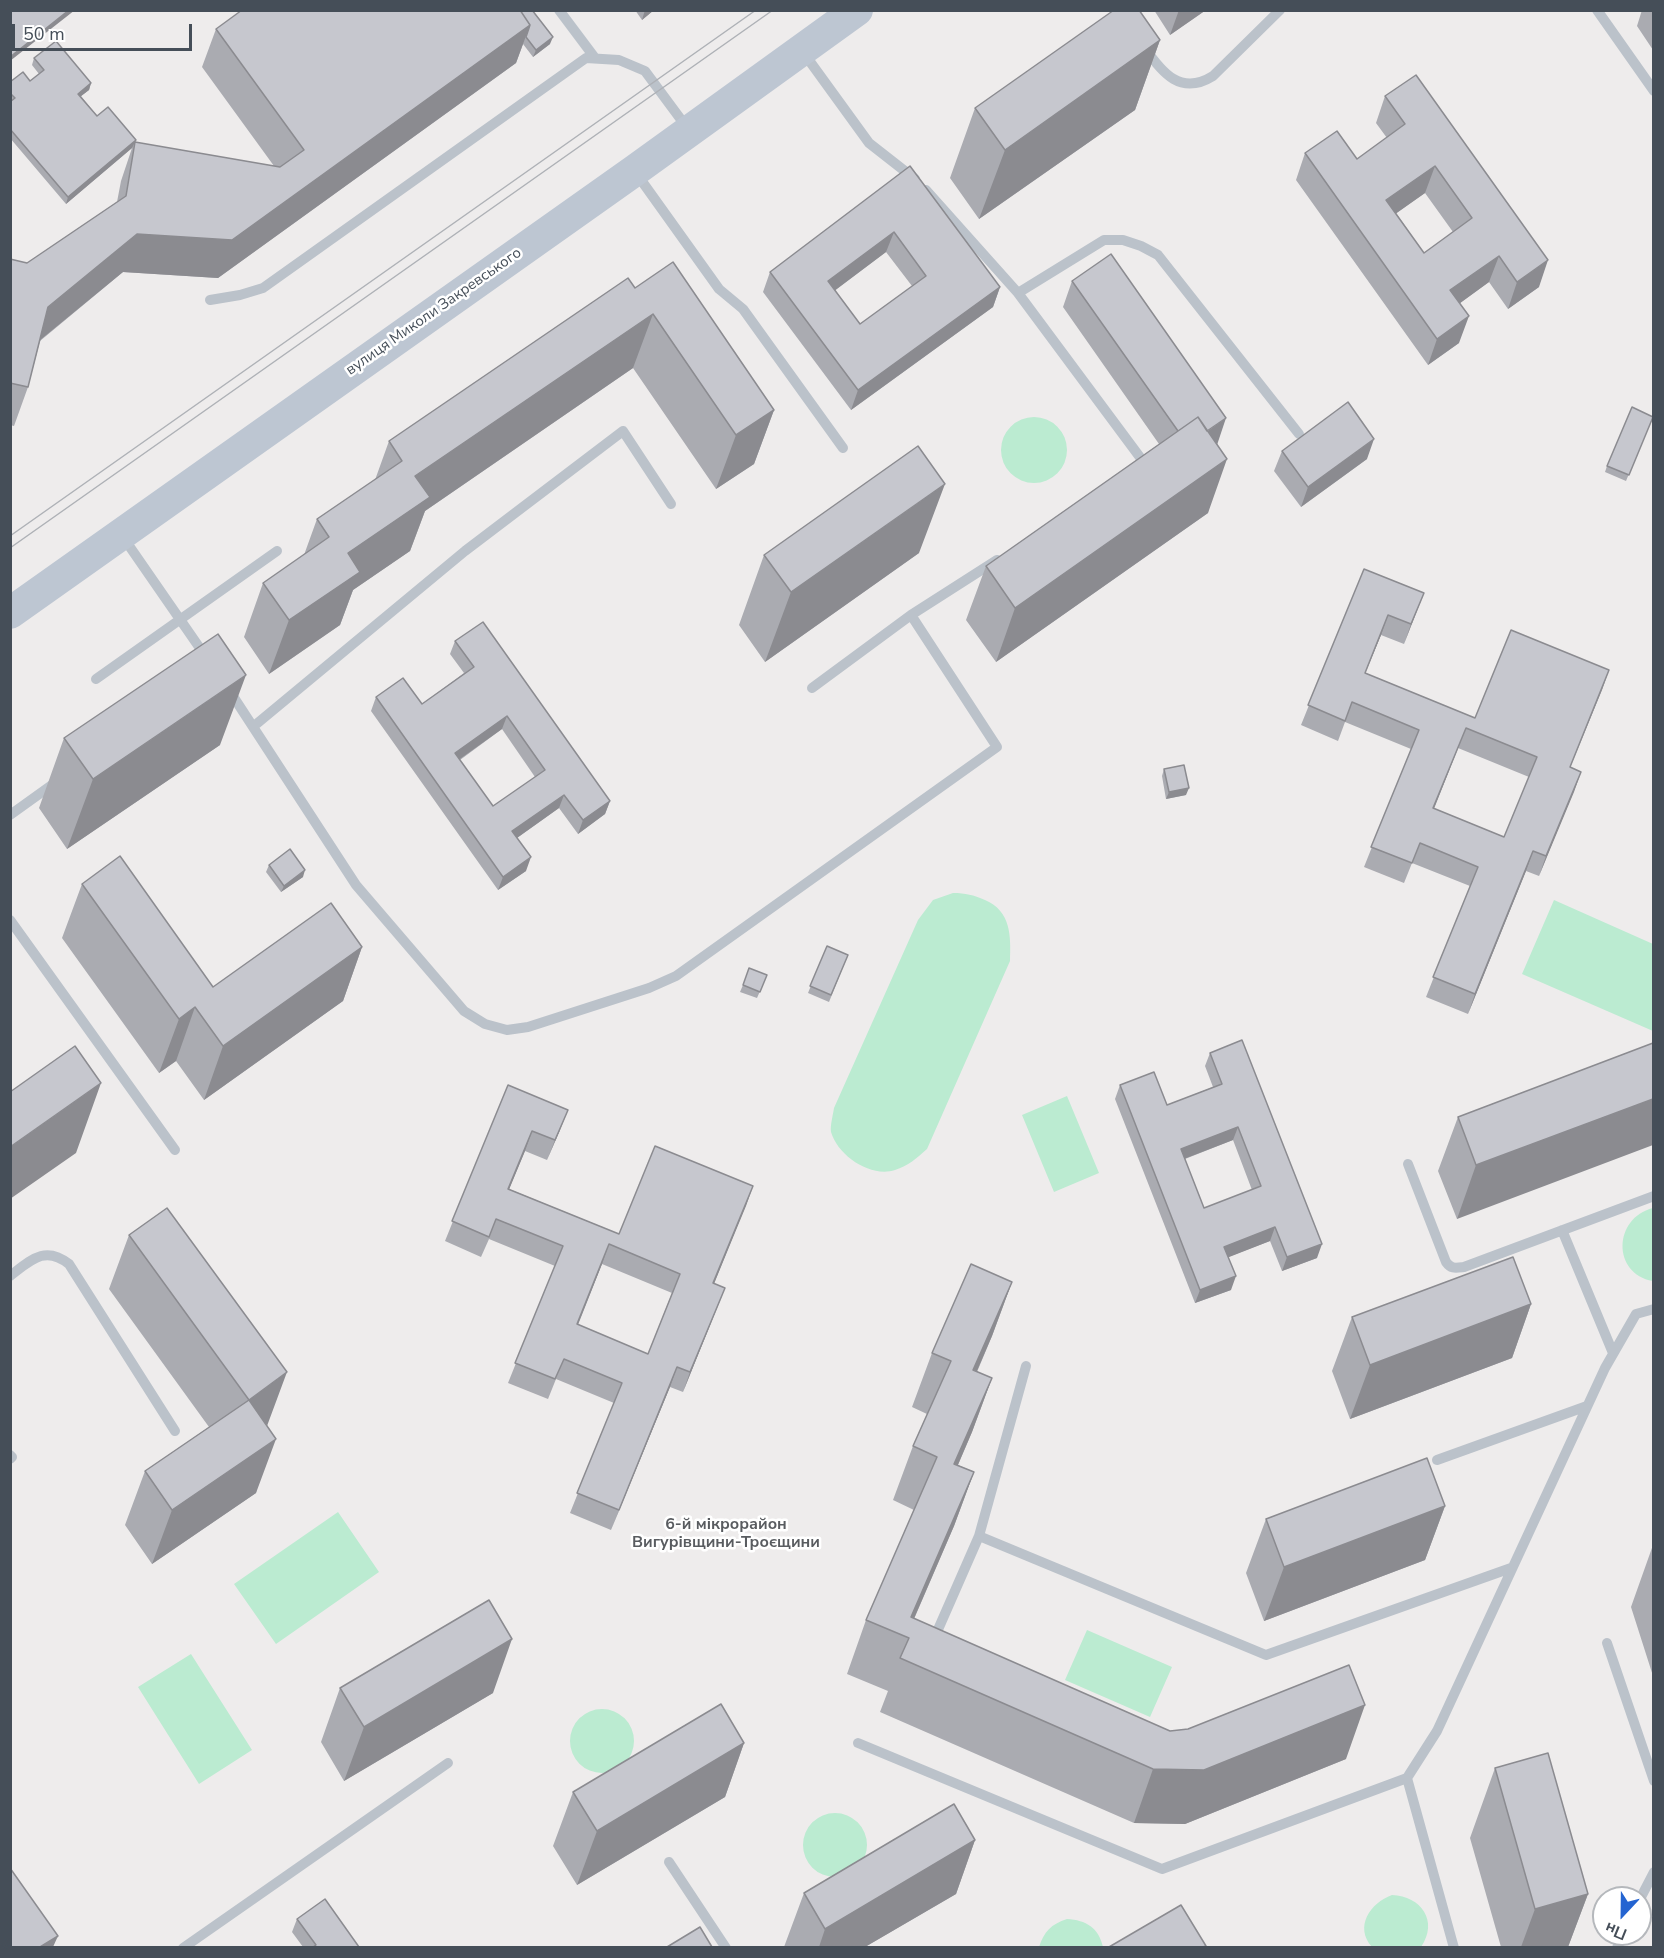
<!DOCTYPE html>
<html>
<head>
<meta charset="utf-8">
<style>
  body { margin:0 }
  #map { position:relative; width:1664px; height:1958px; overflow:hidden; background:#eeecec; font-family:"Nunito Sans",sans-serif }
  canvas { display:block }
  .frame { position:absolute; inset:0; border:12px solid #454e58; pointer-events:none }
  .north { position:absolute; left:1592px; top:1886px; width:60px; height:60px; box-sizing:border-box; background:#fff; border:2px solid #b5b8bc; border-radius:50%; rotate:202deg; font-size:16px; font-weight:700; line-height:24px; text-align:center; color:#454e58 }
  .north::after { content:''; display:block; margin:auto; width:21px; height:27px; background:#2464d1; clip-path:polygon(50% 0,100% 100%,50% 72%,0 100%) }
  .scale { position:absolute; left:12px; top:24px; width:180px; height:27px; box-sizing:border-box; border:3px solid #454e58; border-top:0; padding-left:8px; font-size:18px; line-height:21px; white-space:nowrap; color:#454e58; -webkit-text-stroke:4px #fff; paint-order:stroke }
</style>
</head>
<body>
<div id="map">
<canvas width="1664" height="1958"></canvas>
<div class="frame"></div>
<div class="north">Пн</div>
<div class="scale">50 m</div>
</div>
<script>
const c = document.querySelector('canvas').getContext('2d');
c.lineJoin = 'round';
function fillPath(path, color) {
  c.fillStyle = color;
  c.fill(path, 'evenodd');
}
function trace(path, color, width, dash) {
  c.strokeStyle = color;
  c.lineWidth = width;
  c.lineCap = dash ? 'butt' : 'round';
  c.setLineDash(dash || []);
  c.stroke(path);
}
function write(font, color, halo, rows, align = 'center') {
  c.font = font + ' "Nunito Sans",sans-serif';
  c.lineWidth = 5;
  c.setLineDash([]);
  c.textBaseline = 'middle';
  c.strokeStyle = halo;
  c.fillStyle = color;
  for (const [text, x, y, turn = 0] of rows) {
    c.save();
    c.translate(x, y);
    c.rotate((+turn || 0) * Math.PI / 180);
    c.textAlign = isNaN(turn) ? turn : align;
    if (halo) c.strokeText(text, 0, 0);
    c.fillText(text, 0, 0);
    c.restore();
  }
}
fillPath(new Path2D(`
  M1001 450a33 33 0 1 1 66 0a33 33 0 1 1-66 0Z
  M 953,893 C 966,893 973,895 985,900 C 1011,911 1011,936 1010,961 L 927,1149 C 917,1158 908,1166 895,1170 C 871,1178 838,1156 831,1132 C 830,1126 833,1115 834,1108 L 918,920 L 933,900 Z
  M 1554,900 L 1653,944 L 1653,1031 L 1522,974 Z
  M 1067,1096 L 1099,1173 L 1054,1192 L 1022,1115 Z
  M 1653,1208 L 1654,1208 L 1653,1281 C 1612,1274 1613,1218 1653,1208 Z
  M 338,1512 L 379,1572 L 276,1644 L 234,1584 Z
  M 1087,1630 L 1172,1667 L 1150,1717 L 1065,1680 Z
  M 191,1654 L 252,1750 L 199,1784 L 138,1687 Z
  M570 1741a32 32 0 1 1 64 0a32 32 0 1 1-64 0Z
  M803 1845a32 32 0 1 1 64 0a32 32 0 1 1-64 0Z
  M 1392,1895 C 1421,1896 1439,1921 1421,1947 L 1372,1947 C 1354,1927 1370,1903 1392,1895 Z
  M 1067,1919 C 1086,1920 1099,1928 1103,1947 L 1039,1947 C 1044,1932 1051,1924 1067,1919 Z`), '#bbebd1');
trace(new Path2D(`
  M 559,10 L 595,58
  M 1597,10 L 1654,91
  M 1145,48 C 1162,73 1181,96 1213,76 L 1280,10
  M 803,52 L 869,143 L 915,179
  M 636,173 L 719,289 L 743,309 L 843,448
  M 926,190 L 1018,293 L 1145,464 L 1141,467
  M 1018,293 L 1104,240 L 1123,240 L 1141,246 L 1158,255 L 1299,434
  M 210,300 L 240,295 L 263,288 L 586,58 L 619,60 L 645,71 L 688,129
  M 123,537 L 206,657
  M 96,679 L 277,551
  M 812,688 L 911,615 L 997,560
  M 229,690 L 356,885 L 464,1011 L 485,1024 L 507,1030 L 528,1027 L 649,988 L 676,976 L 997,747 L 911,615
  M 254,726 L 465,551 L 623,431 L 671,504
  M 10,815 L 56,782
  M 10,920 L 175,1150
  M 1408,1164 L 1446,1262 C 1451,1269 1455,1268 1464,1267 L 1654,1196
  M 1562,1230 L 1613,1353
  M 10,1276 C 31,1260 45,1245 69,1264 L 175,1431
  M 10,1455 L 12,1457 L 10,1459
  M 1437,1460 L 1587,1406
  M 979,1536 L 1266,1655 L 1511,1568
  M 933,1641 L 979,1536 L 1026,1366
  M 1607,1643 L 1654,1781
  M 858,1743 L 1162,1869 L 1407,1778 L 1437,1731 L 1605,1368 L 1636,1314 L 1654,1309
  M 1407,1778 L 1454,1948
  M 669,1862 L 726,1948
  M 1640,1899 L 1654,1872
  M 183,1948 L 448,1763
  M 1617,1948 L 1623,1934`), '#bbc2ca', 10);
trace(new Path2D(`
  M 10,613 L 634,171 L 857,10`), '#bdc6d2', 32);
trace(new Path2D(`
  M 10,536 L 756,10
  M 10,548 L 773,10`), '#aeb1b6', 1.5);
fillPath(new Path2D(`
  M 532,10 L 550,44 L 533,57 L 523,44 L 516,63 L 218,278 L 123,272 L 40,341 L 28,387 L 14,426 L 10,425 L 10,259 L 27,263 L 117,202 L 121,181 L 132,148 L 66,204 L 10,138 L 10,82 L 30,81 L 39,74 L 32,65 L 34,58 L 91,83 L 89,90 L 81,96 L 97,116 L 136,143 L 274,166 L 202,67 L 216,29 Z
  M 635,10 L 654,10 L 642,20 Z
  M 1154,10 L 1206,10 L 1170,35 Z
  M 1642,10 L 1653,10 L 1653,50 L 1637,26 Z
  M 1160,40 L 1135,110 L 979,219 L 950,178 L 975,108 Z
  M 1385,96 L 1539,287 L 1508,309 L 1489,282 L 1460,303 L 1459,343 L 1428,365 L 1296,180 L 1305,153 L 1357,159 L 1387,138 L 1376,123 ZM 1425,193 L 1453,232 L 1424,253 L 1396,213 Z
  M 910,166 L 1000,287 L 993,307 L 851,410 L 763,292 L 770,272 ZM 886,252 L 912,286 L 860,324 L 835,290 Z
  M 1072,281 L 1217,444 L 1208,513 L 996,662 L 966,620 L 986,566 L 1159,444 L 1063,307 Z
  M 635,288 L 774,410 L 754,464 L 716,489 L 633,368 L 425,511 L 410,551 L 353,590 L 340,625 L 269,674 L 244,637 L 263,583 L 304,555 L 317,519 L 375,480 L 389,441 Z
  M 1653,416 L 1626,481 L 1605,472 L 1607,466 Z
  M 1282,451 L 1367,459 L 1301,507 L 1274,471 Z
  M 919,553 L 765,662 L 739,625 L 764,555 Z
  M 1364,569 L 1424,593 L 1404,644 L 1381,635 L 1365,673 L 1475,718 L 1609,670 L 1570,767 L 1581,772 L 1539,876 L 1526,871 L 1468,1014 L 1426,997 L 1470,886 L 1412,863 L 1404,883 L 1364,867 L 1411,749 L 1345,722 L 1338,741 L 1301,725 ZM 1458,748 L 1529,777 L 1504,837 L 1434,809 Z
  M 455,641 L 610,801 L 605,814 L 578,834 L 559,808 L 517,838 L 526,871 L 498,890 L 371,711 L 376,697 L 422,704 L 464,673 L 450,654 ZM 502,729 L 535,777 L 493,806 L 460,760 Z
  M 64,738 L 220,745 L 67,849 L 39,808 Z
  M 1164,769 L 1186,795 L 1166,799 L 1162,776 Z
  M 269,865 L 303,877 L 281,892 L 266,872 Z
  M 82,884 L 213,987 L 362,947 L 343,1001 L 204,1100 L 176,1061 L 159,1073 L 62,938 Z
  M 827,946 L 848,955 L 829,1002 L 808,993 Z
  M 767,975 L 757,998 L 740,992 L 743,985 Z
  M 1653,1043 L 1457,1219 L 1438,1171 L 1458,1117 Z
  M 1210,1053 L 1317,1258 L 1282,1271 L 1270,1241 L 1228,1257 L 1231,1290 L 1195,1303 L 1115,1099 L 1120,1085 L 1167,1105 L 1213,1087 L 1205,1066 ZM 1233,1140 L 1252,1190 L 1204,1208 L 1185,1159 Z
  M 508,1085 L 560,1130 L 547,1160 L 525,1151 L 509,1189 L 619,1234 L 753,1186 L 714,1284 L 725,1288 L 683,1392 L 670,1387 L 611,1530 L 570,1513 L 614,1403 L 556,1379 L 548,1399 L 508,1383 L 555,1266 L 489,1239 L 481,1257 L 445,1241 ZM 602,1264 L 672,1293 L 648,1354 L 578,1325 Z
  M 167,1208 L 267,1426 L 256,1493 L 152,1564 L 125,1525 L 145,1471 L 209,1427 L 109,1289 L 129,1235 Z
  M 1012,1282 L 992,1336 L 977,1372 L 992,1378 L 972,1432 L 958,1465 L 974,1472 L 954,1526 L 914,1619 L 1170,1731 L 1346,1759 L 1185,1824 L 1134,1823 L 880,1712 L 888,1691 L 847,1674 L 866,1620 L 914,1510 L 893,1500 L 913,1446 L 927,1414 L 912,1407 L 932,1353 Z
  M 1531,1304 L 1512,1358 L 1350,1419 L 1332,1371 L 1352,1317 Z
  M 1445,1506 L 1425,1560 L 1264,1621 L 1246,1573 L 1266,1519 Z
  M 1653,1545 L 1653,1676 L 1631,1607 Z
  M 340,1688 L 493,1693 L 344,1781 L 321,1742 Z
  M 744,1743 L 725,1797 L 577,1885 L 553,1846 L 573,1792 Z
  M 1495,1768 L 1588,1894 L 1568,1947 L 1501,1947 L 1470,1838 Z
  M 975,1840 L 956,1894 L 865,1947 L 784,1947 L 804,1893 Z
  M 297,1919 L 359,1947 L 303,1947 L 292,1932 Z`), '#aaabb1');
fillPath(new Path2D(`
  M 69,10 L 75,10 L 10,61 L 10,57 Z
  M 645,10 L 654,10 L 642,20 Z
  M 1179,10 L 1206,10 L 1170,35 Z
  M 530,25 L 516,63 L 218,278 L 123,272 L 34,345 L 48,307 L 137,234 L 232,240 Z
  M 553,37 L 550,44 L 533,57 L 536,50 Z
  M 1160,40 L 1135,110 L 979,219 L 1005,150 Z
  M 91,83 L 89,90 L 76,100 L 78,94 Z
  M 136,140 L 134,147 L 135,142 L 132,148 L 66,204 L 68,197 Z
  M 1435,166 L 1425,193 L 1377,227 L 1386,200 Z
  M 894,232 L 886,252 L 821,301 L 828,281 Z
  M 1499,256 L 1489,282 L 1441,317 L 1450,290 Z
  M 1548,260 L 1539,287 L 1508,309 L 1517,282 Z
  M 1000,287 L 993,307 L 851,410 L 858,390 Z
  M 653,314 L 633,368 L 425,511 L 410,551 L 353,590 L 340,625 L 269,674 L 289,620 L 415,476 Z
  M 1469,316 L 1459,343 L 1428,365 L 1437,339 Z
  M 774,410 L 754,464 L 716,489 L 736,435 Z
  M 1226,418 L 1217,445 L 1188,445 Z
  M 1374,439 L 1367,459 L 1301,507 L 1308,487 Z
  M 1227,459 L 1208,513 L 996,662 L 1015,608 Z
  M 945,484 L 919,553 L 765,662 L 791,592 Z
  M 1424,593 L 1416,613 L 1404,644 L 1411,624 Z
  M 1388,615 L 1381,635 L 1357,693 L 1365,673 Z
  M 1609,670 L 1602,690 L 1562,787 L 1570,767 Z
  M 246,675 L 220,745 L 67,849 L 93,779 Z
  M 507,716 L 502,729 L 450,766 L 455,753 Z
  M 1466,728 L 1426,828 L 1433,808 Z
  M 1581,772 L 1574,792 L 1539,876 L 1546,856 Z
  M 1189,788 L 1186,795 L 1166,799 L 1169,792 Z
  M 564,795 L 559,808 L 507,845 L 512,831 Z
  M 610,801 L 605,814 L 578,834 L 583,820 Z
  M 1533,851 L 1526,871 L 1468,1014 L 1475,994 Z
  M 531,857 L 526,871 L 498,890 L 503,877 Z
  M 305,870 L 303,877 L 281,892 L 284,886 Z
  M 362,947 L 343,1001 L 204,1100 L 223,1046 Z
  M 195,1007 L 176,1061 L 159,1073 L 179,1019 Z
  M 101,1083 L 76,1153 L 10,1199 L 10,1147 Z
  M 1653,1099 L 1653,1145 L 1457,1219 L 1476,1165 Z
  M 568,1110 L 560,1130 L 547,1160 L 555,1140 Z
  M 1238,1127 L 1233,1140 L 1176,1162 L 1181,1149 Z
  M 532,1131 L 525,1151 L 501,1209 L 508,1189 Z
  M 753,1186 L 746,1206 L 706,1303 L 713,1283 Z
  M 1275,1227 L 1270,1241 L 1219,1261 L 1224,1247 Z
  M 609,1244 L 602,1264 L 570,1344 L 577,1324 Z
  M 1322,1244 L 1317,1258 L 1282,1271 L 1287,1257 Z
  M 1236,1276 L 1231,1290 L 1195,1303 L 1200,1290 Z
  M 1012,1282 L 992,1336 L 954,1424 L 973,1370 Z
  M 725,1288 L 717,1308 L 683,1392 L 690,1372 Z
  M 1531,1304 L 1512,1358 L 1350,1419 L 1370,1365 Z
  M 677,1367 L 670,1387 L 611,1530 L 619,1510 Z
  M 287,1372 L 267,1426 L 249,1400 Z
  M 992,1378 L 972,1432 L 935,1518 L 954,1464 Z
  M 276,1439 L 256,1493 L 152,1564 L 172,1510 Z
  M 974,1472 L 954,1526 L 906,1637 L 911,1617 Z
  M 1445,1506 L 1425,1560 L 1264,1621 L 1284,1567 Z
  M 512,1639 L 493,1693 L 344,1781 L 364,1727 Z
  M 1365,1705 L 1346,1759 L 1185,1824 L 1134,1823 L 1153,1769 Z
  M 744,1743 L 725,1797 L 577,1885 L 597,1831 Z
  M 975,1840 L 956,1894 L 865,1947 L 819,1947 L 825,1929 Z
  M 1588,1894 L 1568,1947 L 1521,1947 L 1535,1909 Z
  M 58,1936 L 53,1947 L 40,1947 Z`), '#8b8b90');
const building = new Path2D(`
  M 10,10 L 69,10 L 10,57 Z
  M 242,10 L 520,10 L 530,25 L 232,240 L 137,234 L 48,307 L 28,387 L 10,383 L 10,259 L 27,263 L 126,196 L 135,142 L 280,167 L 304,150 L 216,29 Z
  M 520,10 L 532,10 L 553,37 L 536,50 L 526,37 L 530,25 Z
  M 1114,10 L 1139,10 L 1160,40 L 1005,150 L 975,108 Z
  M 56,41 L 91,83 L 78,94 L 97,116 L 108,107 L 136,140 L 68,197 L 10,129 L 10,102 L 15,98 L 10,93 L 10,82 L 23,72 L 30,81 L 44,70 L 34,58 Z
  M 1416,75 L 1548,260 L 1517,282 L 1499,256 L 1450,290 L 1469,316 L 1437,339 L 1305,153 L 1337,131 L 1357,159 L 1405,124 L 1385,96 ZM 1435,166 L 1472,218 L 1424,253 L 1386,200 Z
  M 910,166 L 1000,287 L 858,390 L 770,272 ZM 894,232 L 926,276 L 860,324 L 828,281 Z
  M 1111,254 L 1226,418 L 1207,431 L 1198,417 L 1178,431 L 1072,281 Z
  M 673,262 L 774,410 L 736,435 L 653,314 L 415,476 L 430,497 L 348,553 L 360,572 L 289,620 L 263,583 L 329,537 L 317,519 L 402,461 L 389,441 L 628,278 L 635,288 Z
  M 1348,402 L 1374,439 L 1308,487 L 1282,451 Z
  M 1632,407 L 1653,417 L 1629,475 L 1607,466 Z
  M 1198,417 L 1227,459 L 1015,608 L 986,566 Z
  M 918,446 L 945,484 L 791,592 L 764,555 Z
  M 1364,569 L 1424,593 L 1411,624 L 1388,615 L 1365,673 L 1475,718 L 1511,630 L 1609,670 L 1570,767 L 1581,772 L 1546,856 L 1533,851 L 1475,994 L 1433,977 L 1478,867 L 1420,843 L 1412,863 L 1371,847 L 1419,730 L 1352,702 L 1345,721 L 1308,705 ZM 1466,728 L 1537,757 L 1504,837 L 1433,808 Z
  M 483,622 L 610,801 L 583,820 L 564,795 L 512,831 L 531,857 L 503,877 L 376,697 L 403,678 L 422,704 L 474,667 L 455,641 ZM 507,716 L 545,770 L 493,806 L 455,753 Z
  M 218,634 L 246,675 L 93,779 L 64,738 Z
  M 1184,765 L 1189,788 L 1169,792 L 1164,769 Z
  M 290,849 L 305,870 L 284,886 L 269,865 Z
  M 120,856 L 213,987 L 331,903 L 362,947 L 223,1046 L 195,1007 L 179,1019 L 82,884 Z
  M 827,946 L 848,955 L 831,995 L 810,986 Z
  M 749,968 L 767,975 L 760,992 L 743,985 Z
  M 1242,1040 L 1322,1244 L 1287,1257 L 1275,1227 L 1224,1247 L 1236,1276 L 1200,1290 L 1120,1085 L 1154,1072 L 1167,1105 L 1222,1084 L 1210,1053 ZM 1238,1127 L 1261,1186 L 1204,1208 L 1181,1149 Z
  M 1653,1043 L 1653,1099 L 1476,1165 L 1458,1117 Z
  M 75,1046 L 101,1083 L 10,1147 L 10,1092 Z
  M 508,1085 L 568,1110 L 555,1140 L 532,1131 L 508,1189 L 619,1234 L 655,1146 L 753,1186 L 713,1283 L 725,1288 L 690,1372 L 677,1367 L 619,1510 L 577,1493 L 622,1383 L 564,1359 L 555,1379 L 515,1363 L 563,1246 L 496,1219 L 489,1237 L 452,1221 ZM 609,1244 L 680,1274 L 648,1354 L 577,1324 Z
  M 167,1208 L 287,1372 L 249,1400 L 129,1235 Z
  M 1513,1257 L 1531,1304 L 1370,1365 L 1352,1317 Z
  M 971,1264 L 1012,1282 L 973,1370 L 992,1378 L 954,1464 L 974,1472 L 911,1617 L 1170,1731 L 1188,1729 L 1349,1665 L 1365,1705 L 1204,1770 L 1153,1769 L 900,1658 L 909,1638 L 866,1620 L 937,1457 L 913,1446 L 951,1361 L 932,1353 Z
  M 249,1400 L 276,1439 L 172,1510 L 145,1471 Z
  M 1427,1458 L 1445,1506 L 1284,1567 L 1266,1519 Z
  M 489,1600 L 512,1639 L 364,1727 L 340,1688 Z
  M 721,1704 L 744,1743 L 597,1831 L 573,1792 Z
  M 1548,1753 L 1588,1894 L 1535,1909 L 1495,1768 Z
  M 954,1804 L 975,1840 L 825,1929 L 804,1893 Z
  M 10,1868 L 58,1936 L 40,1947 L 10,1947 Z
  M 325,1899 L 359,1947 L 313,1947 L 316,1945 L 297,1919 Z
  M 1181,1905 L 1206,1946 L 1203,1947 L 1109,1947 Z
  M 700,1927 L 712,1947 L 667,1947 Z`);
fillPath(building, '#c6c7ce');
trace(building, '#8b8b90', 1.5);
write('15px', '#454e58', '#fff', [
  ["вулиця Миколи Закревського",434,312,-35]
]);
write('bold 16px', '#595c60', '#fff', [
  ["6-й мікрорайон",726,1525],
  ["Вигурівщини-Троєщини",726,1543]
]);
</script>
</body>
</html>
